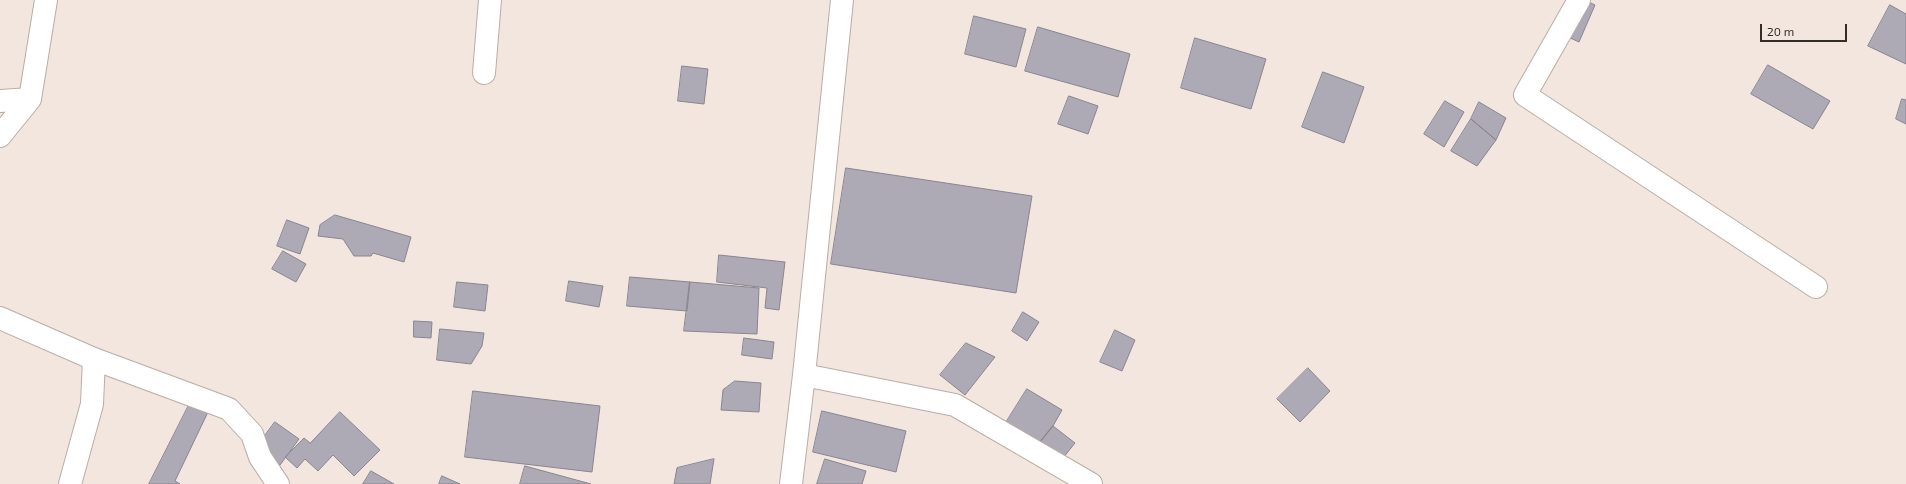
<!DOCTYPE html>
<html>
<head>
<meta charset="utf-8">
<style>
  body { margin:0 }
  #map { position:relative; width:1906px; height:484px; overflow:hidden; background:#f3e6de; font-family:"Exo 2",sans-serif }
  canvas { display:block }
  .scale { position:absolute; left:1760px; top:24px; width:87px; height:18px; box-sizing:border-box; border:2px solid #322d29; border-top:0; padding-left:5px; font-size:12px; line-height:14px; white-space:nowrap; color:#322d29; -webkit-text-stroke:3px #f3e6de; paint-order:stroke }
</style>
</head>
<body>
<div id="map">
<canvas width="1906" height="484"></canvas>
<div class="scale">20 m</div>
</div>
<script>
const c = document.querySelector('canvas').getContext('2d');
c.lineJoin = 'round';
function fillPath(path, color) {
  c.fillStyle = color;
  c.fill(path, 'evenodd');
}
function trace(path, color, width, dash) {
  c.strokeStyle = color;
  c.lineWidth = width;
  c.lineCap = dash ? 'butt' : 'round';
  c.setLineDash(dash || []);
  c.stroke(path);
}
const building = new Path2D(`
  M 1584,0 L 1595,5 L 1579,42 L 1555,31 Z
  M 1890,5 L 1906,14 L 1906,64 L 1868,46 Z
  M 974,16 L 1026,29 L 1016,67 L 965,54 Z
  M 1038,27 L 1130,54 L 1118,97 L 1025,71 Z
  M 1195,38 L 1266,59 L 1251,109 L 1181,88 Z
  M 1768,65 L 1830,101 L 1813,129 L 1751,94 Z
  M 682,66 L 708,69 L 704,104 L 678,101 Z
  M 1323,72 L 1364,87 L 1344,143 L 1302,127 Z
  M 1069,96 L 1098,106 L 1088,134 L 1058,124 Z
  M 1902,99 L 1906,100 L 1906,124 L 1896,119 Z
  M 1445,101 L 1464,112 L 1444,147 L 1424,134 Z
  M 1479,102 L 1506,118 L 1496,140 L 1471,119 Z
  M 1471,119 L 1496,140 L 1477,166 L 1451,151 Z
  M 846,168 L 1032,196 L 1016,293 L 831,264 Z
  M 335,215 L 411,237 L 404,262 L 373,253 L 371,256 L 354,256 L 343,239 L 318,236 L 320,225 Z
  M 287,220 L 309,228 L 300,254 L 277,246 Z
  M 283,251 L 306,264 L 296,282 L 272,269 Z
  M 719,255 L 785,262 L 779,310 L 765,308 L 767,288 L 717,282 Z
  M 630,277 L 690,282 L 687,311 L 627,306 Z
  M 569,281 L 603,286 L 599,307 L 566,301 Z
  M 457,282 L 488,285 L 485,311 L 454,307 Z
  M 690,282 L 759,288 L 757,334 L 684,331 Z
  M 1023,312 L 1039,322 L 1027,341 L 1012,331 Z
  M 414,321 L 432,322 L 431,338 L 414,337 Z
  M 440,329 L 484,333 L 482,346 L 471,364 L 437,360 Z
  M 1115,330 L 1135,340 L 1122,371 L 1100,362 Z
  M 744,338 L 774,342 L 772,359 L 742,355 Z
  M 966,343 L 995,357 L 965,395 L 940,375 Z
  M 1308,368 L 1330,391 L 1300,422 L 1277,399 Z
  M 735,381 L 761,383 L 759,412 L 721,410 L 723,390 Z
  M 1027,389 L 1062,410 L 1053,426 L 1033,451 L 1002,429 Z
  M 473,391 L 600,406 L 592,472 L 465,457 Z
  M 191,401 L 209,410 L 175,481 L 180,484 L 149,484 Z
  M 822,411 L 906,431 L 896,472 L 813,452 Z
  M 340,412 L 380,450 L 354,476 L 333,455 L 318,471 L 305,459 L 297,468 L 285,457 L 304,438 L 310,443 Z
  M 275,422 L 299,439 L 280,465 L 256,448 Z
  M 1053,426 L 1075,443 L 1055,468 L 1033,451 Z
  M 714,459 L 710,484 L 674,484 L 677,468 Z
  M 825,459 L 866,471 L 862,484 L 817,484 Z
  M 525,466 L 591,484 L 520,484 Z
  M 371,471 L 394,484 L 363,484 Z
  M 442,476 L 460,484 L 439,484 Z`);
fillPath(building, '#ada9b5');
trace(building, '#888591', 1);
const minor = new Path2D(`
  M 1579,0 L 1525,95 L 1816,287
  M 484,73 L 490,0
  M 0,101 L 30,99
  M 0,136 L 30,99 L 46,0
  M 0,318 L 94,359 L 229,409 L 252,434 L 260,457 L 278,484
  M 804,375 L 955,405 L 1091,484
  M 70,484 L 92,404 L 94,359
  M 791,484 L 804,375 L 842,0`);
trace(minor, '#baada5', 24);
trace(minor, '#fff', 22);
</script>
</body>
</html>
